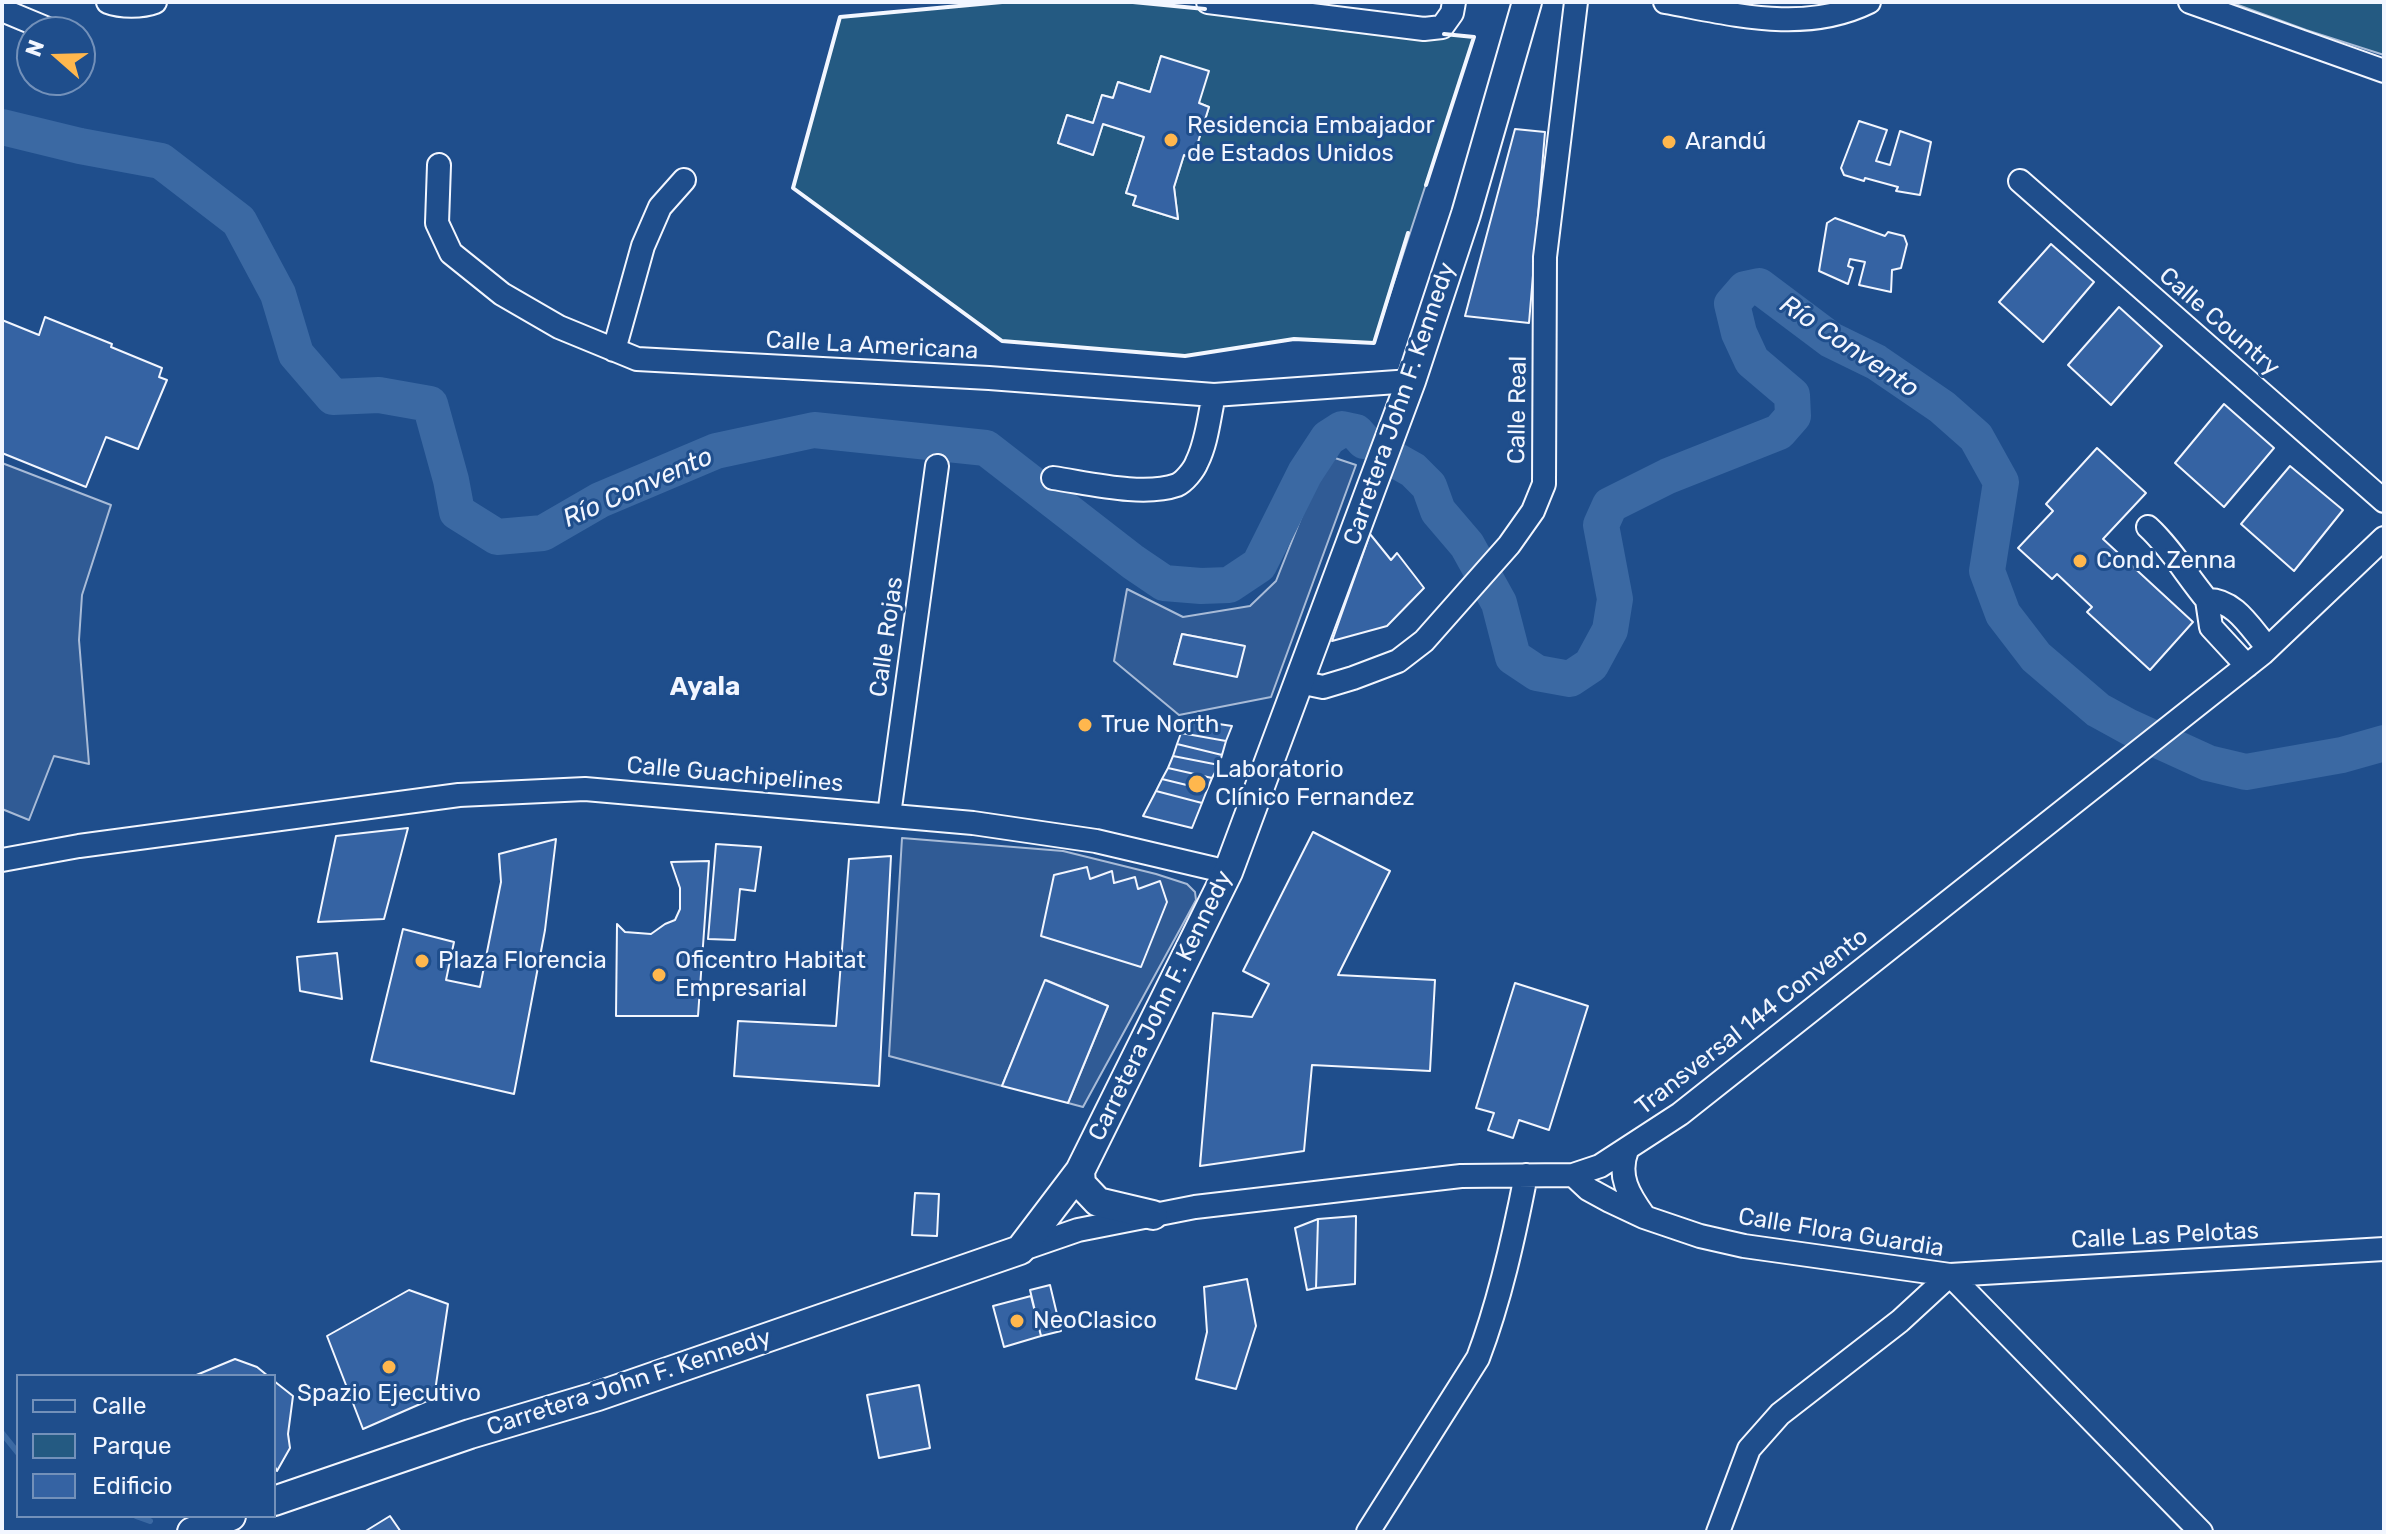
<!DOCTYPE html>
<html>
<head>
<meta charset="utf-8">
<style>
  body { margin:0 }
  #map { position:relative; width:2386px; height:1534px; overflow:hidden; background:#1f4e8c; font-family:Rubik,sans-serif }
  canvas { display:block }
  .frame { position:absolute; inset:0; border:4px solid #f2f6ff; pointer-events:none }
  .legend { position:absolute; left:16px; top:1374px; width:260px; height:144px; box-sizing:border-box; background:#1f4e8c; border:2px solid #7391ba; margin:0; padding:10px 14px; list-style:none; font-size:24px; color:#f2f6ff }
  .legend li { display:flex; align-items:center; gap:16px; height:40px }
  .legend b { width:40px; border:2px solid #7391ba }
  .north { position:absolute; left:16px; top:16px; width:80px; height:80px; box-sizing:border-box; background:#1f4e8c; border:2px solid #7391ba; border-radius:50%; rotate:290deg; font-size:22px; font-weight:700; line-height:32px; text-align:center; color:#f2f6ff }
  .north::after { content:''; display:block; margin:auto; width:28px; height:36px; background:#ffb74d; clip-path:polygon(50% 0,100% 100%,50% 72%,0 100%) }
</style>
</head>
<body>
<div id="map">
<canvas width="2386" height="1534"></canvas>
<div class="frame"></div>
<ul class="legend">
<li><b style="height:10px;background:#1f4e8c"></b>Calle</li>
<li><b style="height:22px;background:#245a82"></b>Parque</li>
<li><b style="height:22px;background:#3563a3"></b>Edificio</li>
</ul>
<div class="north">N</div>
</div>
<script>
const c = document.querySelector('canvas').getContext('2d');
c.lineJoin = 'round';
function fillPath(path, color) {
  c.fillStyle = color;
  c.fill(path, 'evenodd');
}
function trace(path, color, width, dash) {
  c.strokeStyle = color;
  c.lineWidth = width;
  c.lineCap = dash ? 'butt' : 'round';
  c.setLineDash(dash || []);
  c.stroke(path);
}
function write(font, color, halo, rows, align = 'center') {
  c.font = font + ' Rubik,sans-serif';
  c.lineWidth = 6;
  c.setLineDash([]);
  c.textBaseline = 'middle';
  c.strokeStyle = halo;
  c.fillStyle = color;
  for (const [text, x, y, turn = 0] of rows) {
    c.save();
    c.translate(x, y);
    c.rotate((+turn || 0) * Math.PI / 180);
    c.textAlign = isNaN(turn) ? turn : align;
    if (halo) c.strokeText(text, 0, 0);
    c.fillText(text, 0, 0);
    c.restore();
  }
}
const green = new Path2D(`
  M 1002,2 L 1133,2 L 1474,37 L 1374,343 L 1294,339 L 1185,356 L 1002,341 L 793,188 L 840,17 ZM 1161,56 L 1199,103 L 1209,107 L 1193,158 L 1184,155 L 1174,187 L 1178,219 L 1133,205 L 1136,196 L 1126,193 L 1144,137 L 1103,124 L 1093,155 L 1058,143 L 1067,115 L 1093,123 L 1102,95 L 1113,98 L 1118,82 L 1150,92 Z
  M 2230,2 L 2384,2 L 2384,55 L 2306,30 Z`);
fillPath(green, '#245a82');
trace(green, '#a8bbd7', 2);
const parking = new Path2D(`
  M 1326,455 L 1356,465 L 1271,697 L 1179,715 L 1114,661 L 1127,589 L 1183,617 L 1250,606 L 1276,581 ZM 1182,634 L 1244,646 L 1237,676 L 1174,664 Z
  M 2,463 L 111,505 L 82,595 L 79,640 L 89,764 L 54,756 L 29,820 L 2,809 Z
  M 902,838 L 1063,851 L 1156,874 L 1187,884 L 1195,892 L 1196,900 L 1083,1107 L 1068,1103 L 1108,1006 L 1046,980 L 1002,1086 L 889,1056 Z`);
fillPath(parking, '#305b95');
trace(parking, '#a8bbd7', 2);
trace(new Path2D(`
  M 2,1433 L 18,1453
  M 136,1516 L 150,1521`), '#3b69a3', 6);
trace(new Path2D(`
  M 2,127 L 80,146 L 161,161 L 239,221 L 278,294 L 296,354 L 333,397 L 379,395 L 430,404 L 451,480 L 457,512 L 497,537 L 543,533 L 600,500 L 716,451 L 814,430 L 986,448 L 1133,562 L 1164,583 L 1201,586 L 1229,585 L 1259,565 L 1305,473 L 1328,438 L 1342,429 L 1356,432 L 1364,441
  M 1397,461 L 1413,470 L 1429,486 L 1438,511 L 1467,545 L 1499,603 L 1513,657 L 1537,673 L 1570,679 L 1591,665 L 1610,630 L 1615,599 L 1601,525 L 1610,505 L 1668,476 L 1779,432 L 1793,416 L 1792,395 L 1752,361 L 1739,333 L 1732,304 L 1745,289 L 1759,286 L 1831,340 L 1876,362 L 1942,407 L 1976,437 L 2001,482 L 1987,571 L 2003,614 L 2036,657 L 2098,710 L 2129,727 L 2208,763 L 2246,772 L 2342,755 L 2384,743`), '#3b69a3', 36);
const building = new Path2D(`
  M 1161,56 L 1209,71 L 1199,103 L 1209,107 L 1193,158 L 1184,155 L 1174,187 L 1178,219 L 1133,205 L 1136,196 L 1126,193 L 1144,137 L 1103,124 L 1093,155 L 1058,143 L 1067,115 L 1093,123 L 1102,95 L 1113,98 L 1118,82 L 1150,92 Z
  M 1859,121 L 1887,130 L 1876,161 L 1890,165 L 1900,131 L 1931,142 L 1920,195 L 1896,191 L 1898,187 L 1865,178 L 1864,181 L 1844,175 L 1841,168 Z
  M 1515,129 L 1545,132 L 1529,323 L 1465,316 Z
  M 1835,218 L 1885,236 L 1888,232 L 1904,236 L 1907,244 L 1901,268 L 1892,270 L 1891,292 L 1859,285 L 1865,262 L 1850,259 L 1848,266 L 1853,268 L 1848,284 L 1819,271 L 1827,223 Z
  M 2051,244 L 2094,282 L 2043,342 L 1999,302 Z
  M 2119,307 L 2162,346 L 2111,405 L 2068,365 Z
  M 45,317 L 112,344 L 111,347 L 162,368 L 159,377 L 167,380 L 138,449 L 106,437 L 86,487 L 2,453 L 2,320 L 39,335 Z
  M 2224,404 L 2274,448 L 2224,507 L 2175,463 Z
  M 2097,448 L 2146,493 L 2103,539 L 2193,622 L 2150,670 L 2087,612 L 2092,607 L 2057,574 L 2052,579 L 2018,548 L 2053,511 L 2046,504 Z
  M 2290,466 L 2343,510 L 2294,571 L 2241,524 Z
  M 1370,534 L 1391,560 L 1397,553 L 1424,588 L 1387,626 L 1332,641 Z
  M 1182,634 L 1245,646 L 1237,677 L 1174,664 Z
  M 1186,719 L 1232,726 L 1226,741 L 1181,733 Z
  M 1181,733 L 1226,741 L 1222,755 L 1177,744 Z
  M 1177,744 L 1222,755 L 1219,765 L 1173,756 Z
  M 1173,756 L 1219,765 L 1212,778 L 1168,768 Z
  M 1168,768 L 1212,778 L 1207,790 L 1162,779 Z
  M 1162,779 L 1207,790 L 1202,803 L 1156,791 Z
  M 1156,791 L 1202,803 L 1192,828 L 1143,816 Z
  M 408,828 L 384,919 L 318,922 L 336,836 Z
  M 1313,832 L 1390,871 L 1338,975 L 1435,980 L 1430,1071 L 1312,1065 L 1304,1151 L 1200,1166 L 1213,1013 L 1252,1017 L 1269,984 L 1243,971 Z
  M 556,839 L 545,930 L 514,1094 L 371,1061 L 403,929 L 454,942 L 446,980 L 480,987 L 501,882 L 499,854 Z
  M 716,844 L 761,847 L 755,891 L 740,889 L 735,940 L 708,939 Z
  M 891,856 L 879,1086 L 734,1076 L 738,1021 L 836,1026 L 849,859 Z
  M 709,861 L 698,1016 L 616,1016 L 617,924 L 625,932 L 651,934 L 665,924 L 675,920 L 680,909 L 680,888 L 671,862 Z
  M 1087,867 L 1090,879 L 1112,871 L 1114,883 L 1135,877 L 1138,889 L 1160,881 L 1167,902 L 1141,967 L 1041,936 L 1054,875 Z
  M 337,953 L 342,999 L 300,991 L 297,957 Z
  M 1045,980 L 1108,1006 L 1068,1103 L 1002,1086 Z
  M 1515,983 L 1588,1006 L 1549,1130 L 1519,1120 L 1513,1138 L 1488,1130 L 1494,1113 L 1476,1108 Z
  M 915,1193 L 939,1194 L 937,1236 L 912,1235 Z
  M 1356,1216 L 1355,1284 L 1316,1288 L 1318,1219 Z
  M 1318,1219 L 1316,1288 L 1307,1290 L 1295,1228 Z
  M 1247,1279 L 1256,1326 L 1236,1389 L 1196,1379 L 1207,1332 L 1204,1287 Z
  M 1050,1285 L 1061,1331 L 1041,1336 L 1030,1290 Z
  M 409,1290 L 448,1304 L 434,1398 L 363,1429 L 327,1336 Z
  M 1031,1296 L 1041,1336 L 1004,1347 L 993,1306 Z
  M 235,1359 L 257,1367 L 268,1376 L 194,1376 Z
  M 274,1381 L 293,1396 L 288,1434 L 290,1448 L 277,1471 L 274,1465 Z
  M 919,1385 L 930,1448 L 879,1458 L 867,1395 Z
  M 390,1516 L 401,1532 L 364,1532 Z`);
fillPath(building, '#3563a3');
trace(building, '#f2f6ff', 2);
const minor = new Path2D(`
  M 108,2 C 121,7 142,7 155,2
  M 1208,2 L 1424,29 L 1442,27 L 1452,13 L 1454,2
  M 1665,2 C 1733,14 1804,34 1869,2
  M 2190,2 L 2384,71
  M 2,10 L 50,30
  M 439,165 L 437,223 L 451,253 L 502,294 L 559,327 L 637,359 L 989,378 L 1214,395 L 1411,381
  M 2020,181 L 2384,501
  M 614,350 L 643,246 L 660,207 L 684,180
  M 1053,478 C 1088,483 1143,497 1177,485 C 1184,482 1194,470 1197,462 C 1207,442 1209,417 1214,395
  M 2148,527 C 2171,548 2187,576 2207,600
  M 2247,666 L 2211,627 L 2207,600 C 2235,599 2251,629 2268,648
  M 1299,682 L 1323,687 L 1353,678 L 1398,661 L 1424,641 L 1509,545 L 1533,511 L 1544,484 L 1545,257 L 1576,2
  M 889,815 L 937,466
  M 2,860 L 79,846 L 459,795 L 585,789 L 973,823 L 1096,841 L 1228,872
  M 1627,1150 C 1617,1176 1629,1195 1644,1216
  M 1573,1175 L 1588,1189 L 1610,1201 L 1644,1217 L 1700,1236 L 1744,1246 L 1950,1275 L 2201,1532
  M 1020,1250 L 1078,1230 L 1195,1207 L 1461,1176 L 1573,1175 L 1600,1166 L 1680,1114 L 2263,653 L 2384,538
  M 1368,1532 L 1478,1358 C 1500,1300 1514,1237 1526,1175
  M 1718,1532 L 1749,1449 L 1780,1414 L 1900,1321 L 1950,1275 L 2384,1249`);
const major = new Path2D(`
  M 1080,1171 L 1081,1184 L 1098,1202 L 1153,1215
  M 274,1501 L 470,1434 L 598,1396 L 1020,1250 L 1080,1171 L 1228,872 L 1411,381 L 1466,214 L 1527,2
  M 192,1532 L 231,1516`);
trace(minor, '#f2f6ff', 26);
trace(major, '#f2f6ff', 32);
trace(minor, '#1f4e8c', 22);
trace(major, '#1f4e8c', 28);
trace(new Path2D(`
  M 1002,2 L 840,17 L 793,188 L 1002,341 L 1185,356 L 1294,339 L 1374,343 L 1408,233
  M 1133,2 L 1205,9
  M 1426,185 L 1474,37 L 1444,34`), '#f2f6ff', 4);
for (const [x, y, r, color] of [
  [1171,140,8,"#ffb74d"],
  [1669,142,8,"#ffb74d"],
  [2080,561,8,"#ffb74d"],
  [1085,725,8,"#ffb74d"],
  [1197,784,10,"#ffb74d"],
  [422,961,8,"#ffb74d"],
  [659,975,8,"#ffb74d"],
  [1017,1321,8,"#ffb74d"],
  [389,1367,8,"#ffb74d"]
]) {
  const dot = new Path2D();
  dot.arc(x, y, r, 0, 2 * Math.PI);
  c.fillStyle = color;
  c.fill(dot);
  trace(dot, '#1f4e8c', 3);
}
write('24px', '#f2f6ff', '#1f4e8c', [
  ["Residencia Embajador",1187,126],
  ["de Estados Unidos",1187,154],
  ["Arandú",1685,142],
  ["Cond. Zenna",2096,561],
  ["True North",1101,725],
  ["Laboratorio",1215,770],
  ["Clínico Fernandez",1215,798],
  ["Plaza Florencia",438,961],
  ["Oficentro Habitat",675,961],
  ["Empresarial",675,989],
  ["NeoClasico",1033,1321],
  ["Spazio Ejecutivo",389,1394,"center"]
], 'left');
write('24px', '#f2f6ff', '#1f4e8c', [
  ["Calle Country",2219,322,41],
  ["Calle La Americana",872,346,3],
  ["Carretera John F. Kennedy",1400,404,-71],
  ["Calle Real",1518,410,-89],
  ["Calle Rojas",887,637,-82],
  ["Calle Guachipelines",735,775,5],
  ["Carretera John F. Kennedy",1161,1006,-64],
  ["Transversal 144 Convento",1752,1022,-38],
  ["Calle Flora Guardia",1841,1233,9],
  ["Calle Las Pelotas",2165,1236,-3],
  ["Carretera John F. Kennedy",629,1383,-18]
]);
write('italic 26px', '#f2f6ff', '#1f4e8c', [
  ["Río Convento",1849,347,34],
  ["Río Convento",638,488,-24]
]);
write('bold 26px', '#f2f6ff', '#1f4e8c', [
  ["Ayala",705,687]
]);
</script>
</body>
</html>
